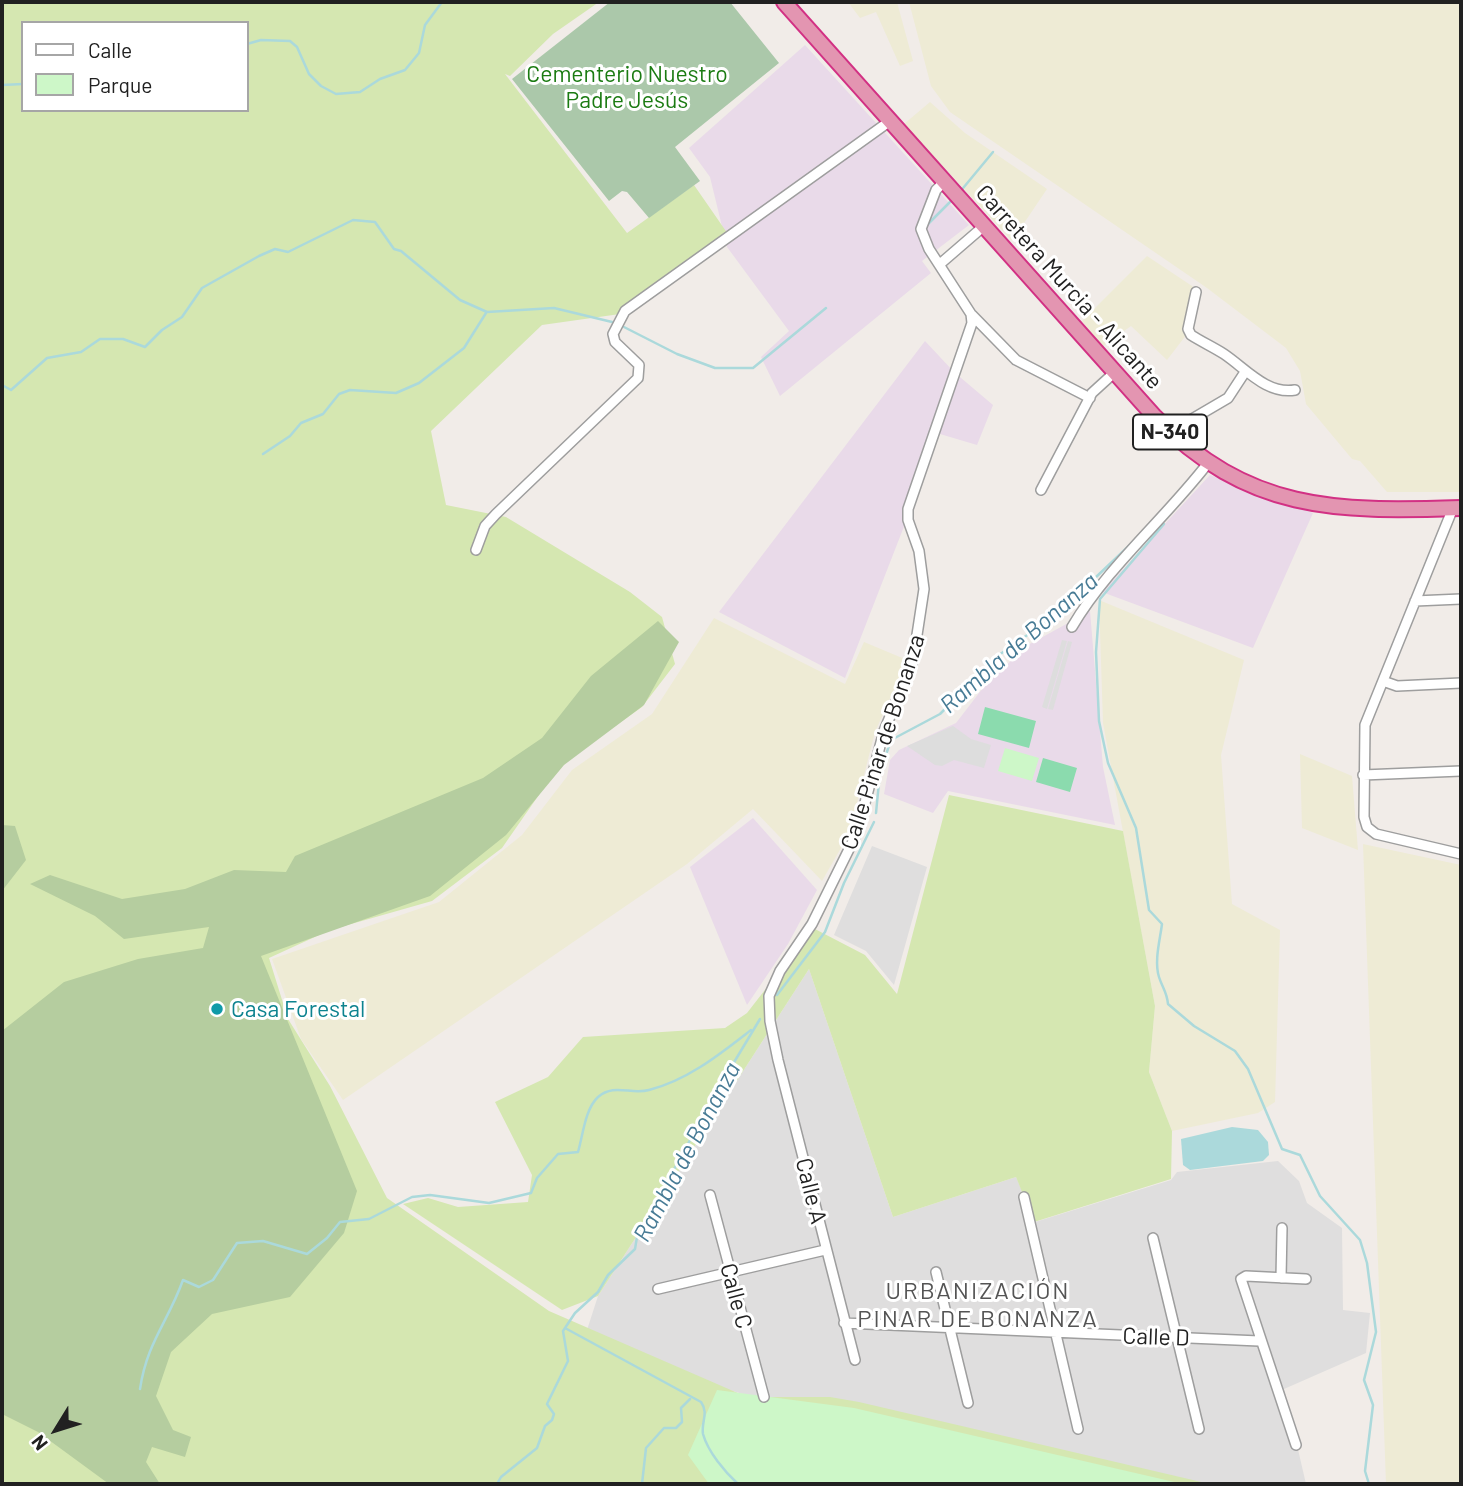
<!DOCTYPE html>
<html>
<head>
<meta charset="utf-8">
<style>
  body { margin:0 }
  #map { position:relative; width:1463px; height:1486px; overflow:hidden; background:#f1ece8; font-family:Barlow,sans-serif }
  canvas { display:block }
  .frame { position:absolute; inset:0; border:4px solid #212121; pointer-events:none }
  .legend { position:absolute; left:21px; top:21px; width:228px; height:91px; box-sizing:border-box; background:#fff; border:2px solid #a6a6a6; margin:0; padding:9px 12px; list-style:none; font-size:21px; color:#212121 }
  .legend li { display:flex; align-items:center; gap:14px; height:35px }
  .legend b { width:35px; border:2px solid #a6a6a6 }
  .north { position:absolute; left:21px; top:1395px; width:70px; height:70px; -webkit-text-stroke:5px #fff; paint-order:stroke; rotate:232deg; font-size:19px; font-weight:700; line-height:28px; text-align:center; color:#212121 }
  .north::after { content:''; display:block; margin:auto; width:24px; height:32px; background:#212121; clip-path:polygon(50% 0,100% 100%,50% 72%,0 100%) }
</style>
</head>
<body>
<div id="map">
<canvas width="1463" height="1486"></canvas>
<div class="frame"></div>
<ul class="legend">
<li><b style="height:9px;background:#fff"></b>Calle</li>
<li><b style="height:19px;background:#cdf7c8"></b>Parque</li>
</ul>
<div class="north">N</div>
</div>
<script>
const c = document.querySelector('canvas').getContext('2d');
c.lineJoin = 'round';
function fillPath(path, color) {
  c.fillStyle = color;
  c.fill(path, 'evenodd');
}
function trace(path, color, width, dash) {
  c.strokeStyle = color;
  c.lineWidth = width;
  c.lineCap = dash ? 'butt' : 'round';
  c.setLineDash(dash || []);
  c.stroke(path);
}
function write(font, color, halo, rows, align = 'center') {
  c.font = font + ' Barlow,sans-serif';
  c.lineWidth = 6;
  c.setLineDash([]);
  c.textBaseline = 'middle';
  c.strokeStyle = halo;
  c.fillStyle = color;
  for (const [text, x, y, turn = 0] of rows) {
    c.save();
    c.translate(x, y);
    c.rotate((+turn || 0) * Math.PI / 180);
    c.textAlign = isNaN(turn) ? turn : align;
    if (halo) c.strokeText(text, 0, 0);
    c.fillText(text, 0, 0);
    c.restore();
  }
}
fillPath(new Path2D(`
  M 872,846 L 927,867 L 894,985 L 866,951 L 834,935 Z
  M 809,969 L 893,1217 L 1016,1177 L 1035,1222 L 1171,1180 L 1177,1172 L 1278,1161 L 1299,1181 L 1307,1203 L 1342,1228 L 1343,1310 L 1370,1313 L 1366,1353 L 1284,1389 L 1306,1484 L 1208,1484 L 760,1399 L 705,1383 L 587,1330 L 598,1296 Z`), '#dfdede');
fillPath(new Path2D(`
  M 805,45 L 969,225 L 922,261 L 931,273 L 780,396 L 761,357 L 789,331 L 727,247 L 710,177 L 689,148 Z
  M 925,341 L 954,372 L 993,405 L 977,445 L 940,434 L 845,678 L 719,612 Z
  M 1210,475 L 1313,513 L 1253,648 L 1102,592 Z
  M 1090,611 L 1103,767 L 1115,825 L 948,791 L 933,813 L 884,794 L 890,760 L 899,750 L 956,723 L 986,684 L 1028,645 Z
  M 753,818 L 817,890 L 788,944 L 747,1005 L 690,867 Z`), '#e9dae9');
fillPath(new Path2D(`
  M 848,2 L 897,2 L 913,61 L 900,66 L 876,12 L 860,18 Z
  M 909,2 L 1461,2 L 1461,492 L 1387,492 L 1360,461 L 1352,459 L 1306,404 L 1300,371 L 1286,348 L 1207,288 L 950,112 L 931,86 Z
  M 930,102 L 965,133 L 1047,189 L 1012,241 L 904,124 Z
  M 1147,256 L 1195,288 L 1187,334 L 1167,360 L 1131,326 L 1102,347 L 1082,321 Z
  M 1099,600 L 1244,660 L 1221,755 L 1232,904 L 1280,930 L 1275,1102 L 1258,1113 L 1172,1131 L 1149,1072 L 1155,1006 L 1103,723 Z
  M 714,618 L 845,684 L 864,642 L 907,660 L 875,732 L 849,834 L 822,881 L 753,809 L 687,864 L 343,1100 L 301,1039 L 272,959 L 439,902 L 522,835 L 572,770 L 652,714 Z
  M 1300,754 L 1352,776 L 1358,850 L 1302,828 Z
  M 1363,844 L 1461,865 L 1461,1484 L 1386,1484 Z`), '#eeebd5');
fillPath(new Path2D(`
  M 2,2 L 599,2 L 553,34 L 510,76 L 505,74 L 627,233 L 694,185 L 730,237 L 620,314 L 542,325 L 431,431 L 446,505 L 506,517 L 630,592 L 662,617 L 675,664 L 642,707 L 559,766 L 502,848 L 432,901 L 330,930 L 269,958 L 288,1019 L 330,1086 L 387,1198 L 549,1311 L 747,1397 L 830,1397 L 859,1402 L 1210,1484 L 2,1484 ZM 23,23 L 247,23 L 247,110 L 23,110 Z
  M 949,795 L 1123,831 L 1155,1006 L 1149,1072 L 1172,1131 L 1171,1179 L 1034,1222 L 1016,1177 L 893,1217 L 809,969 L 598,1296 L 562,1310 L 403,1204 L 428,1198 L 458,1207 L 528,1202 L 532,1175 L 495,1102 L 548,1077 L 583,1037 L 725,1028 L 747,1013 L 813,928 L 865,955 L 897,994 Z`), '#d5e7b1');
fillPath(new Path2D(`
  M 658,621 L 679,642 L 644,705 L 564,765 L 506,835 L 430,896 L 261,956 L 357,1191 L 344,1233 L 290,1297 L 212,1314 L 171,1352 L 156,1396 L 173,1430 L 191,1437 L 185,1457 L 152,1447 L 146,1462 L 160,1484 L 109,1484 L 38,1432 L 2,1414 L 2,1031 L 64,982 L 138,959 L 203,948 L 209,927 L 124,939 L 95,916 L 30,884 L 50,875 L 122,899 L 185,889 L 234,870 L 286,872 L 295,856 L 483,778 L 542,738 L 591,676 Z
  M 2,825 L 15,826 L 26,860 L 2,891 Z`), '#b5cd9f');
fillPath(new Path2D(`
  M 610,2 L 730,2 L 779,63 L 675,147 L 700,181 L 649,218 L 627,192 L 622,191 L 609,201 L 512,79 Z`), '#abc8aa');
fillPath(new Path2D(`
  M 1005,748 L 1039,758 L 1032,781 L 998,771 Z
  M 717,1390 L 854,1408 L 1183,1484 L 709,1484 L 688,1455 Z`), '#cdf7c8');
fillPath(new Path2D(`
  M 985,707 L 1036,721 L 1029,748 L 978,734 Z
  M 1043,758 L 1077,768 L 1070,792 L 1036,782 Z`), '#8bdbae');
fillPath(new Path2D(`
  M 1062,640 L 1067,641 L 1047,709 L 1042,707 Z
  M 1068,641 L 1072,642 L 1053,710 L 1048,709 Z
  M 953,726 L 971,739 L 991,745 L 984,768 L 954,760 L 942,766 L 935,765 L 907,746 Z`), '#ddd');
fillPath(new Path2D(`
  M 1232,1127 L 1258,1130 L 1268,1142 L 1269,1155 L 1263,1161 L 1190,1170 L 1183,1165 L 1181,1139 Z`), '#abd9db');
trace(new Path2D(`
  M 247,44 L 261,40 L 290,41 L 297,47 L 309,74 L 321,86 L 336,94 L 360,92 L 380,79 L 405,70 L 419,53 L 425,25 L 442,2
  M 2,85 L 23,84
  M 959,193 L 993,152
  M 925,227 L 952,200
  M 622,326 L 677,354 L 715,368 L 753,368 L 826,308
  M 2,385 L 11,390 L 47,358 L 81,352 L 100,339 L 123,339 L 145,347 L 162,330 L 182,317 L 202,288 L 259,256 L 275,249 L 288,252 L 353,220 L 375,222 L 394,249 L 401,251 L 460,300 L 487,312 L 554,308 L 612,322
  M 263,454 L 290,436 L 301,423 L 323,414 L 339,394 L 350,390 L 396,393 L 419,383 L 464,348 L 486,313
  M 1164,524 L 1100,599 L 1096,652 L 1099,721 L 1108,763 L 1136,828 L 1149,910 L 1162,924 C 1160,940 1154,961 1159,977 C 1162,987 1167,992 1168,1004 L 1194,1026 L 1235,1051 L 1248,1069 L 1282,1149 L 1300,1155 L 1320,1196 L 1360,1240 L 1367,1263 L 1376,1332 L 1364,1380 L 1373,1405 L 1365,1471 L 1369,1484
  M 876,813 L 880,772 L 891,740 L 940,714 L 999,655 L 1057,614 L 1133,542
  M 777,995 L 825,932 L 844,883 L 874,822
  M 565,1328 L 701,1402 C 709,1413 701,1422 703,1434 C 708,1452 725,1472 738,1484
  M 140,1389 C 147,1342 168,1322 183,1280 L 199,1287 L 213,1280 L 237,1243 L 263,1241 L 307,1254 L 327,1238 L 340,1222 L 369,1219 L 412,1197 L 430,1195 L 489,1203 L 531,1193 L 537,1178 L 558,1154 L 578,1152 C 583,1135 585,1109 598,1097 C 614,1083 631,1095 649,1090 C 688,1080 720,1054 751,1030
  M 497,1484 L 501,1477 L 537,1448 L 545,1426 L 552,1420 L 554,1414 L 547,1404 L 568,1361 L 563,1331 L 575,1313 L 598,1292 L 608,1275 L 635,1249 L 637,1237 L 718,1089 L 760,1019
  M 642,1484 L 646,1448 L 664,1428 L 676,1428 L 682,1422 L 681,1408 L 690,1399`), '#abd9db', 2.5);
const minor = new Path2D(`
  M 940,264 L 984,226
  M 1196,292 L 1188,329 L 1191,335 C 1202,342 1213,347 1224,354 C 1245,368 1267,395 1295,390
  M 972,315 L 1016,360 L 1090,398
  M 1170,432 L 1228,398 L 1245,372
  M 1041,490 L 1092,393 L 1115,372
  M 1453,508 L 1365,725 L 1364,817 L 1367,827 L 1376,834 L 1461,854
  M 476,550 L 485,526 L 496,514 L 638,378 L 639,365 L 615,342 L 613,334 L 625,311 L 890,121
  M 1415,601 L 1461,599
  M 1072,627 C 1108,566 1165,519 1208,463
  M 1383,681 L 1397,686 L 1461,683
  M 1363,775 L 1461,771
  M 710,1195 L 764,1397
  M 1024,1197 L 1078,1429
  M 1153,1238 L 1199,1429
  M 936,1272 L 968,1403
  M 1281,1278 L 1282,1228
  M 658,1289 L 825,1250
  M 844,1323 L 1259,1341
  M 855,1360 L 778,1060 L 770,1021 L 769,996 L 780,971 L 812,924 L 857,833 L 884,731 L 913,661 L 924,589 L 919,551 L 908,520 L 908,509 L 972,323 L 971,314 L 929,249 L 921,229 L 936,190 L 944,182
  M 1296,1445 L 1241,1279 L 1246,1276 L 1306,1279`);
const highway = new Path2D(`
  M 784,2 L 1154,416 C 1248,512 1335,512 1461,508`);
trace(minor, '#9e9e9e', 12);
trace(highway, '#d23184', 18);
trace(minor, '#fff', 9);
trace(highway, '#e395b1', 14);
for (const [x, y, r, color] of [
  [217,1009,7,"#0f9aa8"]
]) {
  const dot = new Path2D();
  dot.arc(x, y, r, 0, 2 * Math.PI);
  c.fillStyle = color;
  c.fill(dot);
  trace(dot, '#fff', 2.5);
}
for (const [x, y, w] of [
  [1170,432,74]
]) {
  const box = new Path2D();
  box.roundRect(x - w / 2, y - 17.5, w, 35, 5);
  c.fillStyle = '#fff';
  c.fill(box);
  trace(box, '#212121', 2);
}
write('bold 21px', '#212121', null, [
  ["N-340",1170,432]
]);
write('23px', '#1b7b12', '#fff', [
  ["Cementerio Nuestro",627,74],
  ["Padre Jesús",627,100]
]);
write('23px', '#212121', '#fff', [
  ["Carretera Murcia - Alicante",1069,287,48],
  ["Calle Pinar de Bonanza",883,742,-72],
  ["Calle A",811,1191,76],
  ["Calle C",736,1296,75],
  ["Calle D",1156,1337,2]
]);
write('23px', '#0d838f', '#fff', [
  ["Casa Forestal",231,1009]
], 'left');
write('italic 24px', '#477b95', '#fff', [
  ["Rambla de Bonanza",1019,643,-41],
  ["Rambla de Bonanza",687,1152,-62]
]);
c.letterSpacing = '2px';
write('24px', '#545454', '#fff', [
  ["URBANIZACIÓN",978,1291],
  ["PINAR DE BONANZA",978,1319]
]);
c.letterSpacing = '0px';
</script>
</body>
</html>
